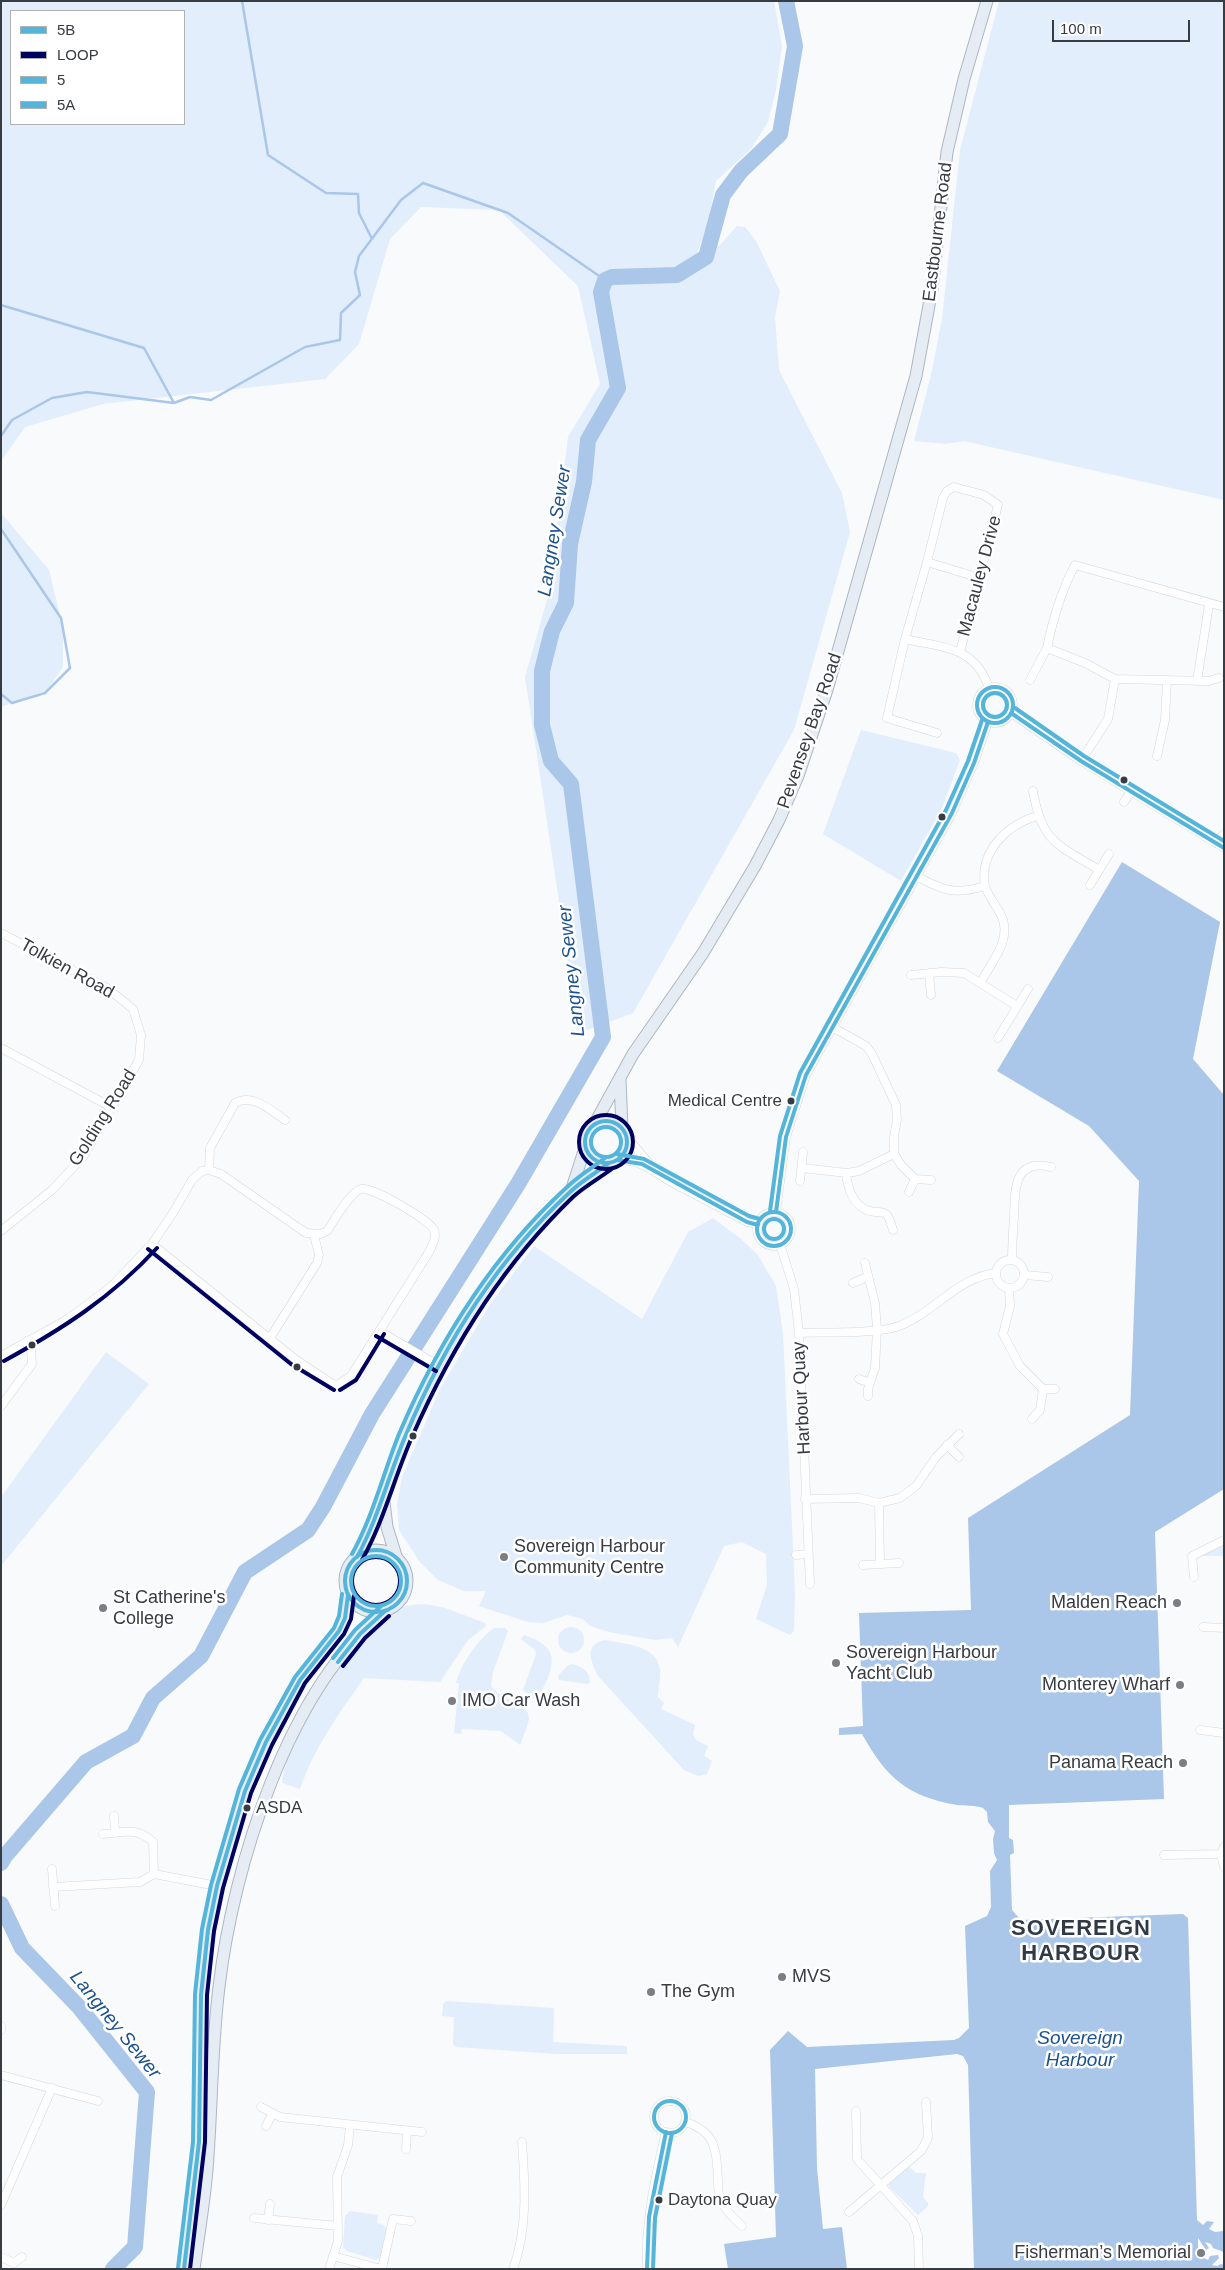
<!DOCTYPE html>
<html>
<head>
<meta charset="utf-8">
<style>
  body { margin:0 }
  #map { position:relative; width:1225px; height:2270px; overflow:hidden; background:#f8fafc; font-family:Arial,sans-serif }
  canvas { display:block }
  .frame { position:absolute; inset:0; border:2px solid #373c42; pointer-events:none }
  .legend { position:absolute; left:10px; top:10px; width:175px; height:115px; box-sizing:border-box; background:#fff; border:1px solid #afb1b3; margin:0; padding:6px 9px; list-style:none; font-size:15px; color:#373c42 }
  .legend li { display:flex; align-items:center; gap:10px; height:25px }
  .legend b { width:25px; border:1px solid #afb1b3 }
  .scale { position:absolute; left:1052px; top:20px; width:138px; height:22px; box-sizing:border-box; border:2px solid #373c42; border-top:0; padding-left:6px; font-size:15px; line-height:18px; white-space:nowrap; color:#373c42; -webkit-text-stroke:4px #fff; paint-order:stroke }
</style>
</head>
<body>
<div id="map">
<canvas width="1225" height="2270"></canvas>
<div class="frame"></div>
<ul class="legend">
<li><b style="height:6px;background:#53b5da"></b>5B</li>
<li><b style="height:6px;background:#000060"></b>LOOP</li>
<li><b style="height:6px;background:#53b5da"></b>5</li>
<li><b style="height:6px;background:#53b5da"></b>5A</li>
</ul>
<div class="scale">100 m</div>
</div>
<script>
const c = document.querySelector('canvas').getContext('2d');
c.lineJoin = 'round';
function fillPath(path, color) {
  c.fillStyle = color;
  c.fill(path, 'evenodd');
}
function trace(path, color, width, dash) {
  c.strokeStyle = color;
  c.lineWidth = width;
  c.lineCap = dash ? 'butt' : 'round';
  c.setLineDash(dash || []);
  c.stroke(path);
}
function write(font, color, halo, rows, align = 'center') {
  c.font = font + ' Arial,sans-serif';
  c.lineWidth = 5;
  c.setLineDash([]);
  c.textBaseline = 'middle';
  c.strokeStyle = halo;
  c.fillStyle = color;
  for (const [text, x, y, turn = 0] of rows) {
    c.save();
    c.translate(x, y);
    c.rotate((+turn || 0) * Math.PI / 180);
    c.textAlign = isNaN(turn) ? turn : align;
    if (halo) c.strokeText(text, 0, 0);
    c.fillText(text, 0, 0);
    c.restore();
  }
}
fillPath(new Path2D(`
  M 1,1 L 774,1 L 782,46 L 776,90 L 768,122 L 751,149 L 716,181 L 708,225 L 697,253 L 720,245 L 737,226 L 745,227 L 756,241 L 780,291 L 775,317 L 779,370 L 842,493 L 850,532 L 794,730 L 633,1013 L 579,1033 L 525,677 L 549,593 L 568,437 L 600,384 L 578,286 L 499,210 L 421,207 L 390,239 L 359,344 L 325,379 L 103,404 L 25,427 L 1,461 ZM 11,11 L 184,11 L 184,124 L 11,124 Z
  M 999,1 L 1224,1 L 1224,500 L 964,441 L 945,444 L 914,441 L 931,375 L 942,319 L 960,150 Z
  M 1,513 L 49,570 L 63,628 L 63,667 L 47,690 L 1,707 Z
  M 861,730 L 956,753 L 960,760 L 942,808 L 901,881 L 823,834 Z
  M 713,1218 L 741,1239 L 758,1255 L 776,1286 L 783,1333 L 795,1592 L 794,1631 L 790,1635 L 756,1619 L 767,1585 L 766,1554 L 742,1542 L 724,1546 L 678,1647 L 672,1638 L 655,1640 L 609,1632 L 590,1626 L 583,1619 L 567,1615 L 543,1623 L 528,1622 L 479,1606 L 486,1591 L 464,1591 L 438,1580 L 419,1561 L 399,1530 L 397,1504 L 402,1477 L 440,1389 L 489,1306 L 534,1246 L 642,1319 L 688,1232 Z
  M 106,1352 L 149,1384 L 1,1566 L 1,1497 Z
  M 1224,1543 L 1224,1556 L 1199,1556 Z
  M 426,1604 L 445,1608 L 485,1623 L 486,1626 L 468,1640 L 440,1682 L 364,1678 C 339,1713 314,1748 300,1789 L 282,1783 C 287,1734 358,1628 403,1607 C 409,1604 419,1605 426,1604 Z
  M558 1640a13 13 0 1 1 26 0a13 13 0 1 1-26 0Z
  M 494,1628 L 505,1628 L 508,1631 L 493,1672 L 491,1686 C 501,1700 529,1703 529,1718 C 528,1726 523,1737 520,1745 L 501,1731 L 462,1729 L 461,1734 L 454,1733 L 459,1683 L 456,1683 C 461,1664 478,1639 494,1628 Z
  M 524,1635 C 550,1644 558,1654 547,1680 C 543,1688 540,1695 533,1699 L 523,1690 L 536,1654 L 535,1650 L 521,1639 Z
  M 605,1640 C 624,1644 657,1645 660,1669 C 661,1678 658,1688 658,1697 L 664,1703 L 661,1709 L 695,1725 L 693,1734 L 696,1740 L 708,1746 L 704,1756 L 712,1761 L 707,1774 L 698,1776 L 684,1770 L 598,1676 C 591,1661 583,1645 605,1640 Z
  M 572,1664 C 582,1666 590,1672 590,1682 L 588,1684 L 559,1680 L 558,1676 L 567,1666 Z
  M 446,2001 L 554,2008 L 553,2042 L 627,2046 L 627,2054 L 557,2054 L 456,2047 L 453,2044 L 454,2017 L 442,2016 L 443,2004 Z
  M 908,2166 L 916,2173 L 926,2173 L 923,2197 L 928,2203 L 928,2206 L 918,2215 L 889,2187 L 889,2183 Z
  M 350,2211 L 378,2215 L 377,2223 L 384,2225 L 387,2230 L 380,2258 L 376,2260 L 347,2251 L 343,2247 L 345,2216 Z`), '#e2eefc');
fillPath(new Path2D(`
  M 1122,862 L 1220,922 L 1193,1059 L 1224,1095 L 1224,1489 L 1155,1532 L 1164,1799 L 1009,1805 L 1009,1838 L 1013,1840 L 1014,1853 L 1010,1855 L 1012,1910 L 1021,1920 L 1183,1914 L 1188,1918 L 1197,2220 L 1203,2225 L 1207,2221 L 1214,2222 L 1209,2229 L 1215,2232 L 1224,2231 L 1224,2252 L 1213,2248 L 1211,2244 L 1205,2242 L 1209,2248 L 1206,2250 L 1198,2238 L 1198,2255 L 1208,2260 L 1210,2256 L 1218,2255 L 1219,2258 L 1212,2265 L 1217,2266 L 1221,2264 L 1224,2265 L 1224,2269 L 974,2269 L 968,2065 L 963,2056 L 957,2054 L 815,2069 L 817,2168 L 823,2229 L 842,2227 L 847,2269 L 728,2269 L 724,2244 L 776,2237 L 770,2050 L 788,2031 L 807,2047 L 954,2040 L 959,2038 L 969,2028 L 965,1926 L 987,1916 L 991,1907 L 990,1871 L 997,1860 L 994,1853 L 993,1839 L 995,1831 L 988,1822 L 987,1812 L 983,1808 C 975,1805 965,1806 957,1805 C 906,1796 886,1777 862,1734 L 839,1735 L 839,1728 L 863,1726 L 859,1613 L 971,1610 L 968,1518 L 1130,1415 L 1139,1181 L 1089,1126 L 997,1071 Z`), '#aac6e8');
trace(new Path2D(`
  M 242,1 L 268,155 L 326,193 L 358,194 L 359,213 L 372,239
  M 1,305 L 144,348 L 174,403
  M 1,436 L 12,420 L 52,398 L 87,392 L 174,403 L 190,397 L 211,400 L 305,347 L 340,340 L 341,313 L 360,295 L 355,272 L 359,256 L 401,200 L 423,183 L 508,213 L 605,280
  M 1,529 L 61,618 L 70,668 L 45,693 L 12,703 L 1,694`), '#aac6e8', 2.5);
trace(new Path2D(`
  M 1,1863 L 5,1856 L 86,1762 L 133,1736 L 153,1698 L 201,1656 L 245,1572 L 308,1530 L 323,1507 L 372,1414 L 518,1184 L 603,1037 L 571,784 L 551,761 L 542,725 L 542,671 L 552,631 L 566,603 L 570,544 L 584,482 L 588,440 L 618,388 L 601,292 L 605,280 L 612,277 L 677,275 L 706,257 L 723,195 L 741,171 L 780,134 L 795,46 L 786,1
  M 1,1904 L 22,1948 L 79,2007 L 147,2092 L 135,2247 L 113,2269`), '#aac6e8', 16);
const street = new Path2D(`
  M 927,562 L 905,639 L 887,718 L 937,733
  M 905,639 C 943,648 975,646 989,688
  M 960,652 L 998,505 L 984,495 L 954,487 L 947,491 L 943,498 L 927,562 L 980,578
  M 1115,679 L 1209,681 L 1219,678
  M 1030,680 L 1047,648
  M 1197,681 L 1209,605
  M977 705a18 18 0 1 1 36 0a18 18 0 1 1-36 0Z
  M 1011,713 L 1081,761 L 1224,848
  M 1157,756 L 1165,720 L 1167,680
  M 1081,761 L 1108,719 L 1115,679 L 1085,663 L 1047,648 C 1053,619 1061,591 1075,565 L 1224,607
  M 1033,791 C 1042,843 1057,844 1099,870
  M 1124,802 L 1132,790
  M 1216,843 L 1224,834
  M 916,876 C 944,891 955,895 985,886 C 989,897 995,904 1000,913 C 1014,938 992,961 981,982
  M 1090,885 L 1109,854
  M 985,886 C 979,851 1007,825 1037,816
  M 1,933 L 107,988 L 133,1009 L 141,1035 L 139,1060 L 83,1157 L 52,1190 L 1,1231
  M 929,973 L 931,995
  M 911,975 L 941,972 L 964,973 L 1017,1006
  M 832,1027 L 866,1046 L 872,1054 L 896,1105 L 897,1120 L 894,1137 L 894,1154 L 901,1165 L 915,1179 L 931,1180
  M 998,1038 L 1028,989
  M 1,1048 L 113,1108
  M 626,1136 L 652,1167
  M 617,1160 C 645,1160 652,1172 675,1184 C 699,1197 723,1209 747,1222 L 758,1225
  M 802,1168 L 847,1173 L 859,1171 L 894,1154
  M 209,1170 L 210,1148 L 235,1103 C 253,1093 270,1110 285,1120
  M 846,1173 C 848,1191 855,1210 875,1212 C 879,1212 883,1211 887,1215 C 890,1218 891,1225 893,1230
  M 800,1181 L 803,1152
  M 909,1192 L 915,1179
  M 776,1212 L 786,1137 L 806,1075 L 952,813 L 974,763 L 988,722
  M757 1229a17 17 0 1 1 34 0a17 17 0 1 1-34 0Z
  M 152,1244 L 295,1359 L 331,1383 L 337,1385 L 351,1376 L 429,1252 C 432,1245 437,1238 434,1230 C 430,1220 371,1186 361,1189 C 350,1192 334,1221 327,1231 L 321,1234 L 306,1233 L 221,1174 L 209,1170
  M 780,1244 L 794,1289 L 799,1333 L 810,1584
  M996 1274a14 14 0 1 1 28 0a14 14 0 1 1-28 0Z
  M 1012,1260 C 1012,1246 1013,1232 1014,1217 C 1015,1191 1013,1158 1051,1167
  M 865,1263 L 875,1303 L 877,1329 L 875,1368 L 868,1389 L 868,1396
  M 1025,1275 L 1048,1277
  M 853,1283 L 867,1277
  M 1009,1289 L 1010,1306 L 1003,1334 L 1020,1366 L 1043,1389 L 1055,1389
  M 379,1331 L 439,1366
  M 799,1333 C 824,1332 878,1334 899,1326 C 934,1313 958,1277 996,1273
  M 270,1338 L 317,1263 L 319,1255 L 314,1235
  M 1,1356 L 68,1319 L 112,1286 L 152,1244 L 173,1213 L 192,1180 L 202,1171 L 209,1170
  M 859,1379 L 870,1383
  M 1,1406 L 32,1364 L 31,1349 L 27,1341
  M 1032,1419 L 1040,1410 L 1043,1389
  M 947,1445 L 959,1457
  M 805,1499 L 859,1498 L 879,1503 L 900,1498 L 916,1486 L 936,1457 L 959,1434
  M 879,1503 L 880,1563
  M 796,1555 L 808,1554
  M 863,1565 L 899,1563
  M 1194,1577 L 1192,1556 L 1224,1540
  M 1203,1627 L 1224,1628
  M 1200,1730 L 1224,1733
  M 114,1816 L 115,1833
  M 103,1834 C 124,1832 137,1827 153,1842 L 154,1874
  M 1224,1847 L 1221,1854 L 1224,1867
  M 1164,1855 L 1221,1854
  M 52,1869 L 55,1906
  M 53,1887 L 140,1882 L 154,1874 L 217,1886
  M 1,2026 L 1,2030
  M 1,2075 L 98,2101
  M654 2117a16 16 0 1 1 32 0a16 16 0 1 1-32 0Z
  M 261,2107 L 280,2117 L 422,2132
  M 856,2111 L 857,2159 L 913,2221 L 918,2236 L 919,2269
  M 685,2122 C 717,2132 716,2150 718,2180 C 718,2186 718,2193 720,2199 C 725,2210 733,2218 742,2226
  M 266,2126 L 273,2113
  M 406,2149 L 407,2132
  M 703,2202 L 719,2197
  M 1,2205 L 52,2088
  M 849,2212 L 921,2151 L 928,2138 L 926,2102
  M 254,2218 L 338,2226
  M 268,2220 L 270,2204
  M 333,2256 L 381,2269
  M 1,2257 L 14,2263 L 22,2257
  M 329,2269 L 338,2241 L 337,2177 L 348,2145 L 350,2126
  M 382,2269 L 393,2219 L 411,2221
  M 513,2269 C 528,2229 525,2183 522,2142
  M 647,2269 C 645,2222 655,2178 666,2132`);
const primary = new Path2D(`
  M 620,1080 L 622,1128
  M585 1142a21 21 0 1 1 42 0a21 21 0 1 1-42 0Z
  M 595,1123 L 633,1054 L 703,953 L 755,866 L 779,820 L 798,776 L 827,690 L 916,376 L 932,289 L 947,152 L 964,79 L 987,1
  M 571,1191 L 585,1148
  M 384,1502 L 387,1527 L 396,1556
  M345 1581a31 31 0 1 1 62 0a31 31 0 1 1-62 0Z
  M 357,1557 C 380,1519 388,1477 405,1437 C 443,1346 498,1259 570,1192 C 582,1181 597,1173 609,1163
  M 184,2269 L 199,2142 L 201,1995 L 208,1930 L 217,1886 L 245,1791 L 266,1742 L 300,1680 L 339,1631 L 345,1618 L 348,1595
  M 194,2269 C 199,2232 206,2194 208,2156 C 212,2100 212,2043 219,1987 C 233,1867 288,1688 385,1611`);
trace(street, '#d3d7da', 9);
trace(primary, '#acb7c4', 13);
trace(street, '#fefeff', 8);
trace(primary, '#e6ecf4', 11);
trace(new Path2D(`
  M977 705a18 18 0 1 1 36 0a18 18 0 1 1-36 0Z
  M 1011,713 L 1081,761 L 1224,848
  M585 1142a21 21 0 1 1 42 0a21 21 0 1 1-42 0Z
  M 617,1160 L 642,1164 L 747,1222 L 758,1225
  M 776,1212 L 786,1137 L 806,1075 L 952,813 L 974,763 L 988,722
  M757 1229a17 17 0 1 1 34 0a17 17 0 1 1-34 0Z
  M345 1581a31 31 0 1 1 62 0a31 31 0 1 1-62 0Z
  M 357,1557 C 378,1519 388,1477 405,1437 C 443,1346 497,1260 569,1193 C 581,1181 596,1173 609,1163
  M 338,1662 L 360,1634 L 385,1611
  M654 2117a16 16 0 1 1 32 0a16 16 0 1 1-32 0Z
  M 184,2269 L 199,2142 L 201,1995 L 208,1930 L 217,1886 L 245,1791 L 266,1742 L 300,1680 L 339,1631 L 345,1618 L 348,1595
  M 647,2269 L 649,2217 L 666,2132`), '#53b5da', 4);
trace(new Path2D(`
  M579 1142a27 27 0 1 1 54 0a27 27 0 1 1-54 0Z
  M 148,1249 L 291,1364 L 334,1390
  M 376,1336 L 436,1371
  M 4,1361 C 62,1329 111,1298 157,1248
  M 340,1390 L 356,1380 L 384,1334
  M352 1581a24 24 0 1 1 48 0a24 24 0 1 1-48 0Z
  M 362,1560 C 384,1521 394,1478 412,1437 C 451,1348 502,1265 573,1197 C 585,1186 600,1178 613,1168
  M 343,1666 L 365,1638 L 389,1616
  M 190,2269 L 205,2142 L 207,1995 L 214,1931 L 223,1888 L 251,1793 L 272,1745 L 305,1683 L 344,1634 L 351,1619 L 354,1596`), '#000060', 4);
trace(new Path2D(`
  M983 705a12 12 0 1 1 24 0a12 12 0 1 1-24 0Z
  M 1015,708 L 1084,756 L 1224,841
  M591 1142a15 15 0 1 1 30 0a15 15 0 1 1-30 0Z
  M 617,1154 L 644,1159 L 749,1216 L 760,1219
  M 770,1211 L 780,1136 L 800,1073 L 946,810 L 968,761 L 982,720
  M764 1229a10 10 0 1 1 20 0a10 10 0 1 1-20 0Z
  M 352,1554 C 373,1516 383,1474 399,1434 C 438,1343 492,1256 566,1188 C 578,1176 592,1168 605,1158
  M351 1581a25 25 0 1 1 50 0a25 25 0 1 1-50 0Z
  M 333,1658 L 355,1630 L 381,1606
  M 178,2268 L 193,2142 L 195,1994 L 202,1929 L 211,1885 L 239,1789 L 260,1740 L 295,1677 L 334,1628 L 339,1616 L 342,1594`), '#53b5da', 4);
trace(new Path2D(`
  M 653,2269 L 655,2218 L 672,2133`), '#53b5da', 4);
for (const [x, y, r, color] of [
  [1124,780,4.5,"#373c42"],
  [942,817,4.5,"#373c42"],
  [791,1101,4.5,"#373c42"],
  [32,1345,4.5,"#373c42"],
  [297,1367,4.5,"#373c42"],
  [413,1436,4.5,"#373c42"],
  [504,1557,5,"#7b7e83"],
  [1177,1603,5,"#7b7e83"],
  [103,1608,5,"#7b7e83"],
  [836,1663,5,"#7b7e83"],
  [1180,1685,5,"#7b7e83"],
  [452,1701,5,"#7b7e83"],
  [1183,1763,5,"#7b7e83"],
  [247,1808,4.5,"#373c42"],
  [782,1977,5,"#7b7e83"],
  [651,1992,5,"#7b7e83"],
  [659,2200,4.5,"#373c42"],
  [1201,2253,5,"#7b7e83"]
]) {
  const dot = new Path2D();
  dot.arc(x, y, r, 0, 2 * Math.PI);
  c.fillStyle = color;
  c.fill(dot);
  trace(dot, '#fff', 2);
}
write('17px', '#373c42', '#fff', [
  ["Medical Centre",782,1101,"right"],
  ["ASDA",256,1808],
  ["Daytona Quay",668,2200]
], 'left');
write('18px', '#373c42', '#fff', [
  ["Eastbourne Road",938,232,-83],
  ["Macauley Drive",980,576,-75],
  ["Pevensey Bay Road",810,731,-71],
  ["Tolkien Road",67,969,29],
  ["Golding Road",103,1118,-58],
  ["Harbour Quay",802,1398,-93]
]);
write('18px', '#373c42', '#fff', [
  ["Sovereign Harbour",514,1547],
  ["Community Centre",514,1568],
  ["St Catherine's",113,1598],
  ["College",113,1619],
  ["Malden Reach",1167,1603,"right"],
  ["Sovereign Harbour",846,1653],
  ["Yacht Club",846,1674],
  ["Monterey Wharf",1170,1685,"right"],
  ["IMO Car Wash",462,1701],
  ["Panama Reach",1173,1763,"right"],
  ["MVS",792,1977],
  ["The Gym",661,1992],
  ["Fisherman’s Memorial",1191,2253,"right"]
], 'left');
write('italic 19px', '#1c528d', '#fff', [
  ["Langney Sewer",555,531,-81],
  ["Langney Sewer",572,971,-96],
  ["Langney Sewer",115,2025,51],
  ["Sovereign",1080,2039],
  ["Harbour",1080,2061]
]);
c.letterSpacing = '1px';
write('bold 22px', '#303a46', '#fff', [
  ["SOVEREIGN",1081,1929],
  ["HARBOUR",1081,1954]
]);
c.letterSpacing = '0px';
</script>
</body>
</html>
